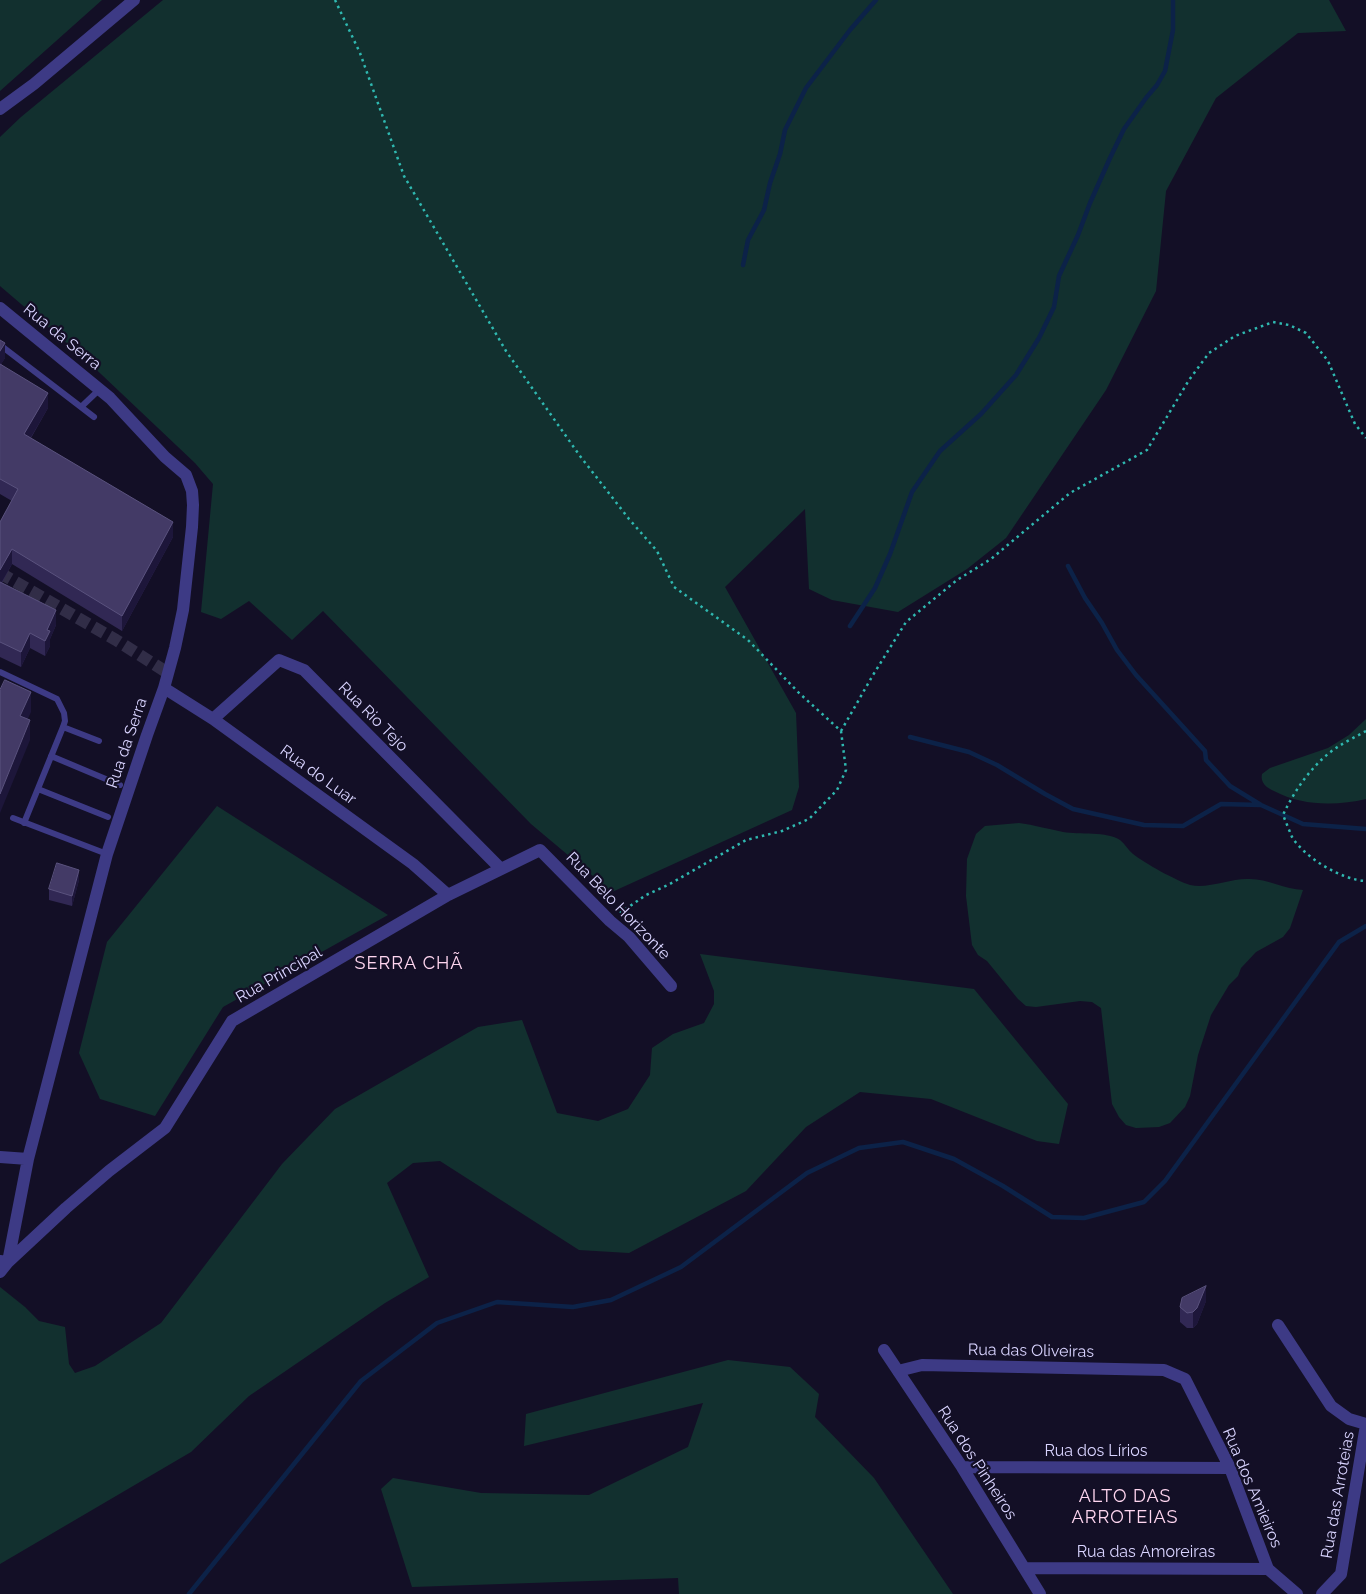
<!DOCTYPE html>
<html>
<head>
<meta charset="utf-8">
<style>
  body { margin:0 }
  canvas { display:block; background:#130f26 }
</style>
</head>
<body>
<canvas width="1366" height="1594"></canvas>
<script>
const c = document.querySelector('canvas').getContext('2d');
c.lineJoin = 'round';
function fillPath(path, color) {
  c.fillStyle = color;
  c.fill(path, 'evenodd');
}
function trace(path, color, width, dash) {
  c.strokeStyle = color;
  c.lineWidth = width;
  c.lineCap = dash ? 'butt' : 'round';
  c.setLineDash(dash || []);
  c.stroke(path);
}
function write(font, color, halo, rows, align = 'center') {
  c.font = font + ' Raleway,sans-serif';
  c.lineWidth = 4.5;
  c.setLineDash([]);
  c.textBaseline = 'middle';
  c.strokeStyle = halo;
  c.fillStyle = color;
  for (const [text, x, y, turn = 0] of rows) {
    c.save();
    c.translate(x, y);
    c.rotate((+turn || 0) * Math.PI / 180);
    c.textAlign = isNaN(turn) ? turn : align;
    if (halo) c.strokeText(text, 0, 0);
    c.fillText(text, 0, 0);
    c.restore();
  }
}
fillPath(new Path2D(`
  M 0,0 L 102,0 L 0,91 Z
  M 163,0 L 1329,0 L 1346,31 L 1298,33 L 1216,98 L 1166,191 L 1156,291 L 1106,390 L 1006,538 L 967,569 L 898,612 L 832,600 L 809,589 L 805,509 L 725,587 L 796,713 L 799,787 L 792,810 L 612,892 L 531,824 L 323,611 L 292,640 L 249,601 L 221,619 L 201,612 L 213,484 L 195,463 L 83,357 L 0,286 L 0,137 L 21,117 Z
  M 1366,719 L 1366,799 C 1336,806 1302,806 1274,791 C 1267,788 1260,783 1262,774 L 1270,768 L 1328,748 L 1349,735 Z
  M 217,806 L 388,915 L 223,1007 L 155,1116 L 100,1099 L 79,1053 L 107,942 Z
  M 1019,823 C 1034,825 1048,829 1063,832 C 1079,835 1107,831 1120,840 C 1125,844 1128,850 1133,854 C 1144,863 1177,881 1190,885 C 1208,889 1229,879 1247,879 C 1266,878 1284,889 1303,890 L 1290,928 L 1283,937 L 1256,952 L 1241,968 L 1238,976 L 1229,985 L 1211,1015 L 1198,1055 L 1190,1096 L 1185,1107 L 1170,1123 L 1159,1127 L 1136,1128 L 1126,1125 L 1119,1117 L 1112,1104 L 1101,1008 L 1092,1002 L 1080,1001 L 1036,1007 L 1026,1006 L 1018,999 L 987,961 L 978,955 L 972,945 L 966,896 L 967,859 L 976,834 L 985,826 Z
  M 700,954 L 974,989 L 1068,1104 L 1059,1144 L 1037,1141 L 931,1099 L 860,1092 L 806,1127 L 746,1191 L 629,1253 L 579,1250 L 440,1161 L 413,1163 L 387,1183 L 429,1277 L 385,1303 L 249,1396 L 191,1452 L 0,1564 L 0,1287 L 25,1307 L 39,1321 L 65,1327 L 69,1364 L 75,1373 L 95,1366 L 161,1323 L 282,1164 L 335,1109 L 478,1027 L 522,1020 L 557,1113 L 598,1121 L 628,1109 L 650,1075 L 652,1048 L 673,1034 L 704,1023 L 714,1004 L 714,991 Z
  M 728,1360 L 790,1367 L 819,1394 L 815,1417 L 874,1478 L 953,1594 L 679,1594 L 678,1578 L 412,1587 L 381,1489 L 393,1478 L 481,1493 L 589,1495 L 688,1447 L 703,1403 L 524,1446 L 526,1414 Z`), '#12302f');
trace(new Path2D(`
  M 743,265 L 748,240 L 764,210 L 770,183 L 780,154 L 785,130 L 806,88 L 850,30 L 876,0
  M 1068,566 L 1085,598 L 1102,623 L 1117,650 L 1136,675 L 1205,751 L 1206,760 L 1230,786 L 1261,805 L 1303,824 L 1366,829
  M 850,626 L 875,588 L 890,554 L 912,492 L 940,451 L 981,414 L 1016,375 L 1039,338 L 1054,307 L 1059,276 L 1078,235 L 1090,203 L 1110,158 L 1124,129 L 1146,98 L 1157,85 L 1165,71 L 1173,30 L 1173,0
  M 910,737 L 969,752 L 997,765 L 1045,794 L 1073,809 L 1144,825 L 1183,826 L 1221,804 L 1261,805
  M 189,1594 L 361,1381 L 437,1323 L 497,1302 L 573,1307 L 611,1300 L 681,1267 L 807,1173 L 859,1148 L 903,1142 L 954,1159 L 1003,1186 L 1052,1217 L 1084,1218 L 1144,1202 L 1165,1181 L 1339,942 L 1366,926`), '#0c2248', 4.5);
trace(new Path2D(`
  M 0,573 L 116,640 L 168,673`), '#312d47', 12, [12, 6]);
trace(new Path2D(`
  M 335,0 L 360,53 L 404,176 L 506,351 L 580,456 L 629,519 L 657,551 L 674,587 L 748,640 L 799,693 L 841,731 L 846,770 L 837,790 L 809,819 L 782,831 L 746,840 L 668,885 L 646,895 L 620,913
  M 841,731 L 873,675 L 906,622 L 957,580 L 991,559 L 1070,493 L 1147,450 L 1189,380 L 1209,353 L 1235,336 L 1273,322 L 1289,325 L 1306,333 L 1328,361 L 1355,424 L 1366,438
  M 1366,731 C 1357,736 1347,741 1339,746 C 1314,762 1295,789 1283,815 C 1286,822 1289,830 1292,837 C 1305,858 1342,880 1366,881`), '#2fb8b0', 2.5, [2.5, 4]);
trace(new Path2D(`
  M 0,345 L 81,407 L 100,389
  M 81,407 L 94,417
  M 0,672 L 57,699 L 64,713 L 65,721 L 63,727 L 24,823
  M 63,727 L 99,741
  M 51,756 L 120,785
  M 38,789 L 108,817
  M 13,818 L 107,854`), '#3d3a85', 6);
trace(new Path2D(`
  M 0,109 L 34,84 L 134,0
  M 0,308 L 110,398 L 165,457 L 186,475 L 192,491 L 193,505 L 192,527 L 183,610 L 175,648 L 164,688 L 147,735 L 107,854 L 28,1159 L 8,1262 L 0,1261
  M 164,688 L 213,719 L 413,864 L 448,895
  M 213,719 L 279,660 L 304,670 L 500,868
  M 0,1157 L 28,1159
  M 0,1272 L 8,1262 L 66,1208 L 109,1171 L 165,1128 L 232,1021 L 448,895 L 540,850 L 610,921 L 629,937 L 671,986
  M 1278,1325 L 1331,1406 L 1349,1419 L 1366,1424
  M 884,1350 L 962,1467 L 1040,1594
  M 898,1371 L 922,1365 L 1164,1370 L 1185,1379 L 1230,1468 L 1268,1569 L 1297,1594
  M 962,1467 L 1230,1468
  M 1024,1568 L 1268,1569
  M 1322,1594 L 1341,1574 L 1366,1425`), '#3d3a85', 12);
fillPath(new Path2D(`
  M 0,340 L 5,358 L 1,364 L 48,408 L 31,438 L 173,537 L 122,631 L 12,564 L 2,583 L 56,625 L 50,639 L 50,646 L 45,656 L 30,648 L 21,667 L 0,657 L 0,522 L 12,501 L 0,494 Z
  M 79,880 L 72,906 L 49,900 L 49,889 Z
  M 1206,1301 L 1197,1324 L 1193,1328 L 1187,1328 L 1180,1322 L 1180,1307 Z`), '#312854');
fillPath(new Path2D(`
  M 5,343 L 5,358 L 0,366 L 0,351 Z
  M 48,393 L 48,408 L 24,449 L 24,434 Z
  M 173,522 L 173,537 L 122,631 L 122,616 Z
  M 12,549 L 12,564 L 0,585 L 0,570 Z
  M 56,610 L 56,625 L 50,639 L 50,646 L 45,656 L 45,641 L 47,630 Z
  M 30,633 L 30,648 L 21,667 L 21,652 Z
  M 31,692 L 31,712 L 20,736 L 20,716 Z
  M 30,720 L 30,740 L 0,813 L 0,794 Z
  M 79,870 L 79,880 L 72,906 L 72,896 Z
  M 1206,1286 L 1206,1301 L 1197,1324 L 1193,1328 L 1193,1312 Z`), '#1d163a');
const building = new Path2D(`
  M 0,340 L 5,343 L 0,351 Z
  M 0,364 L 48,393 L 24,434 L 173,522 L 122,616 L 12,549 L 0,570 L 0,522 L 18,489 L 0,479 Z
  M 0,582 L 56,610 L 47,630 L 50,631 L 45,641 L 30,633 L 21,652 L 0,642 Z
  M 5,680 L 31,692 L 20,716 L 30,720 L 0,794 L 0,690 Z
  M 57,863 L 79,870 L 72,896 L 49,889 Z
  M 1206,1286 L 1197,1308 L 1193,1312 L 1187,1313 L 1180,1307 L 1182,1298 Z`);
fillPath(building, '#433a66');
trace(building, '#5a527e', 1);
write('16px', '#d9d4ff', '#130f26', [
  ["Rua da Serra",62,337,39],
  ["Rua Rio Tejo",373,717,45],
  ["Rua da Serra",127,743,-71],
  ["Rua do Luar",318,775,36],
  ["Rua Belo Horizonte",618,906,46],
  ["Rua Principal",279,975,-30],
  ["Rua das Oliveiras",1031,1351,1],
  ["Rua dos Lírios",1096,1451],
  ["Rua dos Pinheiros",977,1463,57],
  ["Rua dos Amieiros",1252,1488,67],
  ["Rua das Arroteias",1338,1495,-80],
  ["Rua das Amoreiras",1146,1552]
]);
c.letterSpacing = '1px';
write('18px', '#ffd6f0', '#130f26', [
  ["SERRA CHÃ",409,964],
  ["ALTO DAS",1125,1497],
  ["ARROTEIAS",1125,1518]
]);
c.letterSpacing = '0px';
</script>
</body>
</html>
